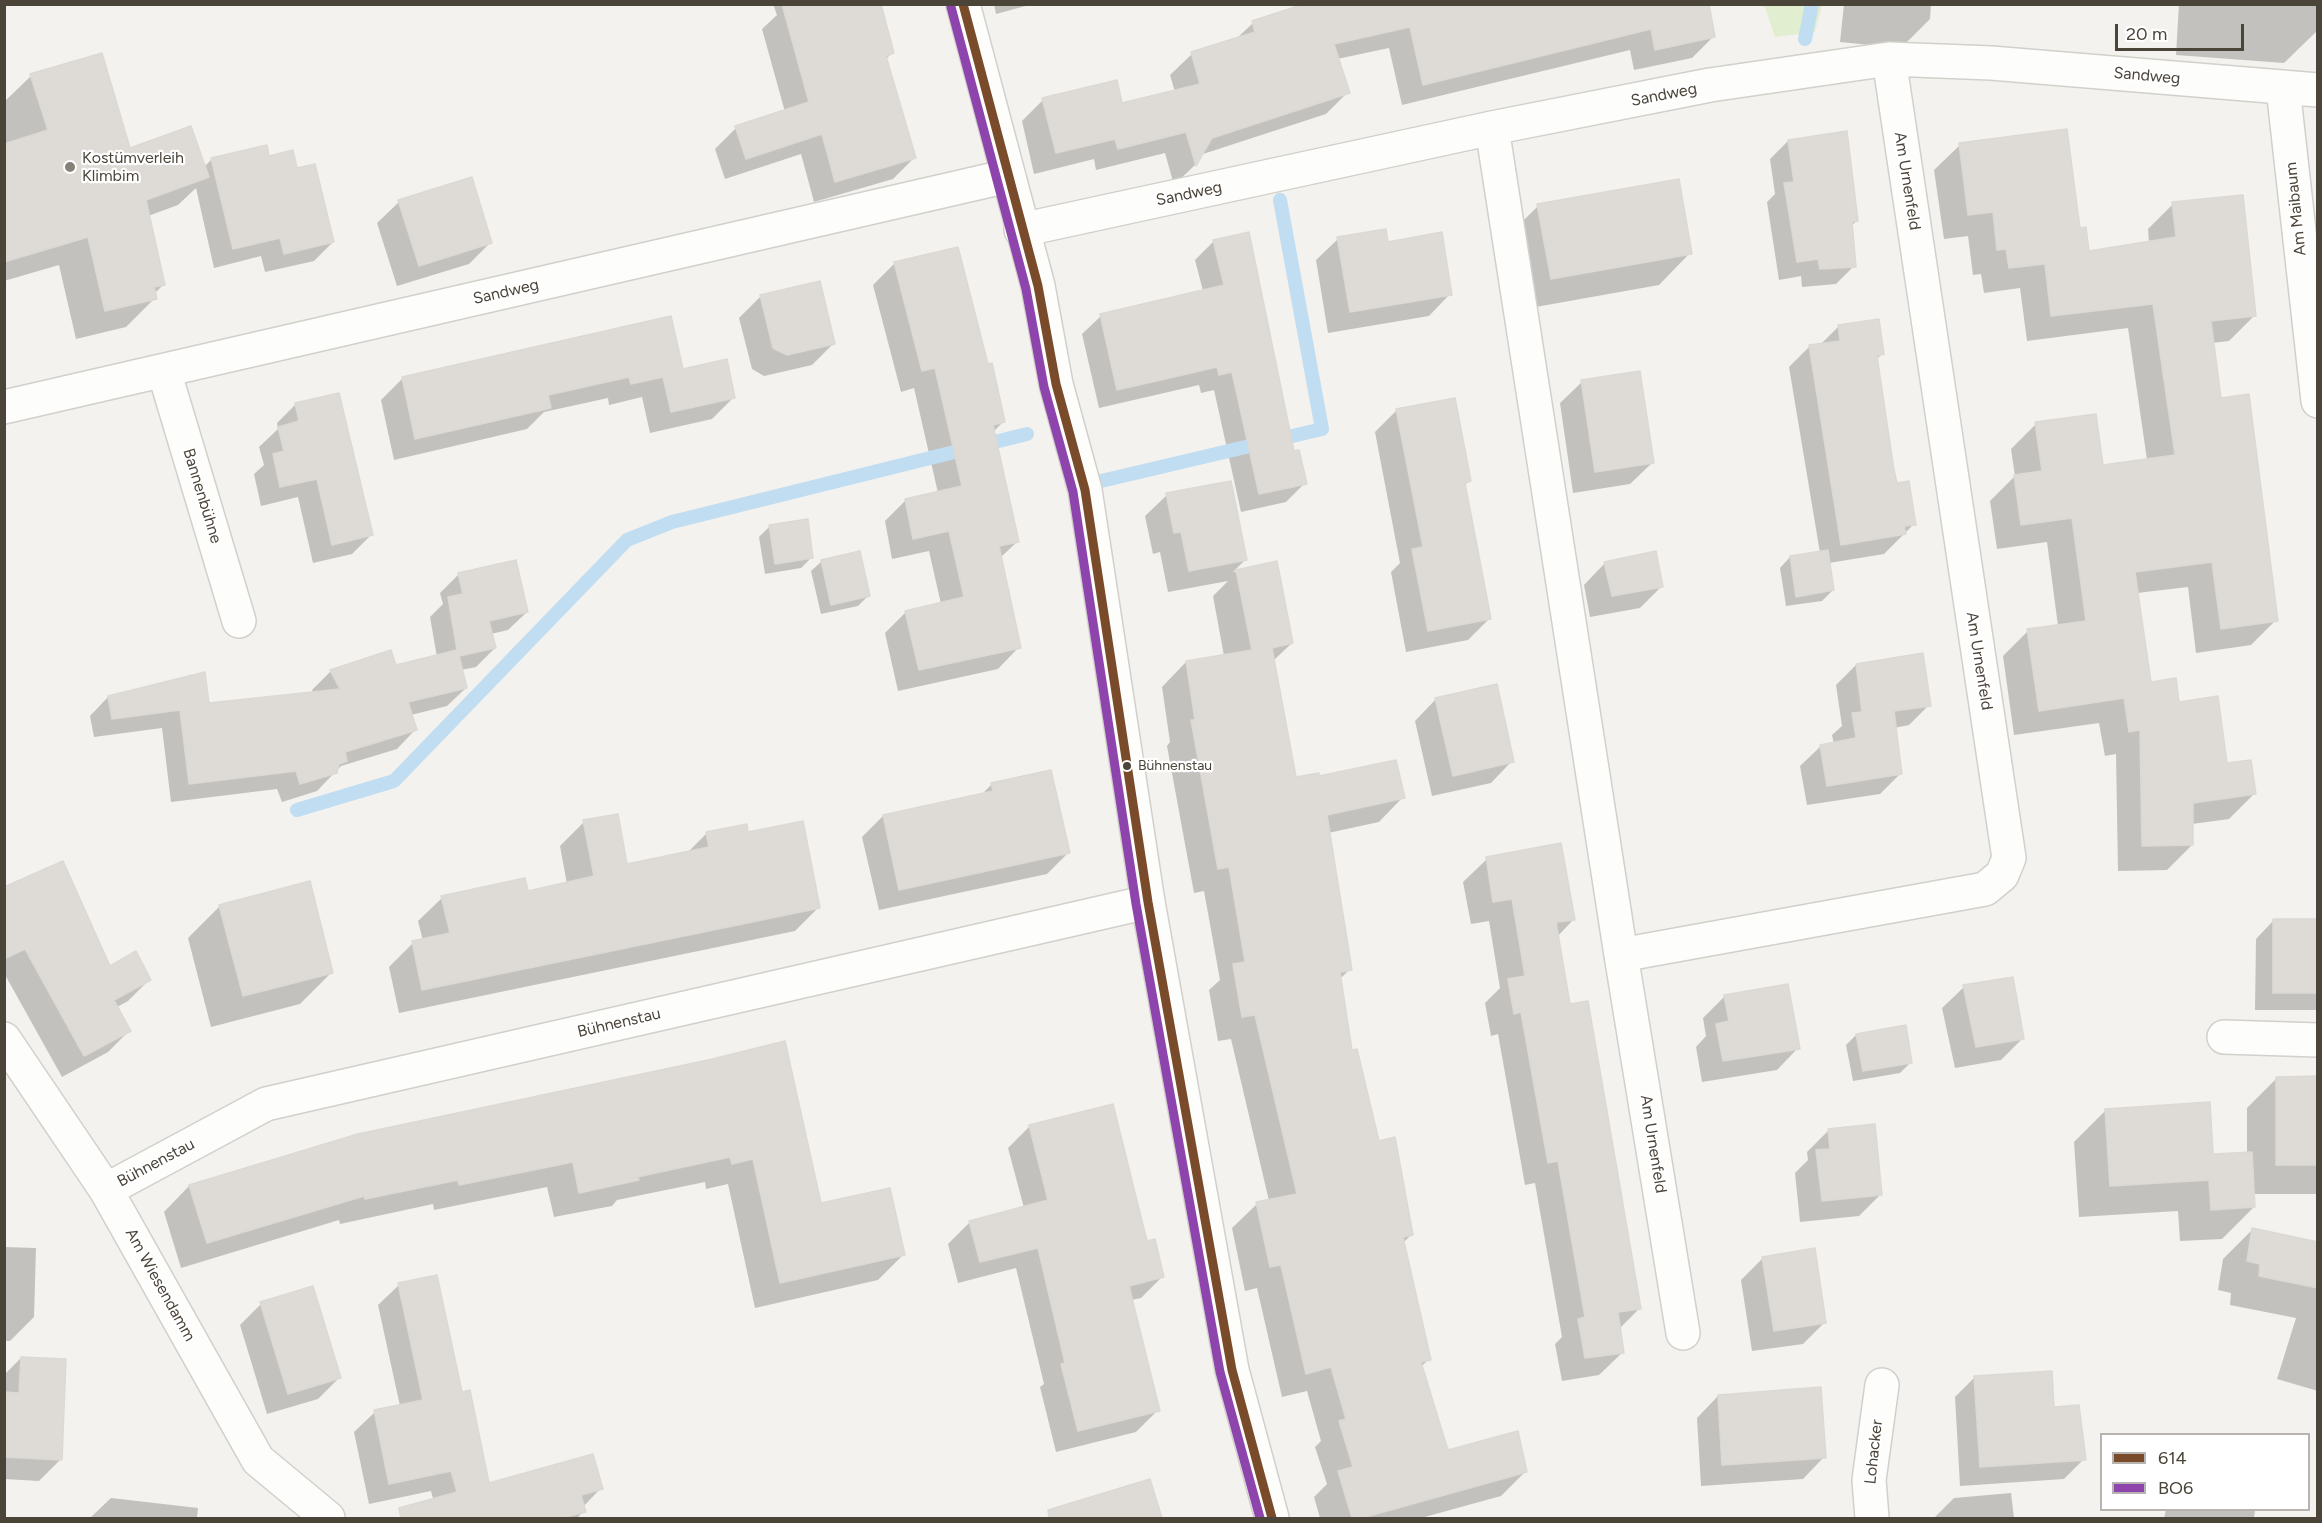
<!DOCTYPE html>
<html>
<head>
<meta charset="utf-8">
<style>
  body { margin:0 }
  #map { position:relative; width:2322px; height:1523px; overflow:hidden; background:#f4f2ee; font-family:Figtree,sans-serif }
  canvas { display:block }
  .frame { position:absolute; inset:0; border:6px solid #4b4439; pointer-events:none }
  .legend { position:absolute; left:2100px; top:1433px; width:210px; height:78px; box-sizing:border-box; background:#fff; border:2px solid #b7b4b0; margin:0; padding:8px 10px; list-style:none; font-size:18px; color:#4b4439 }
  .legend li { display:flex; align-items:center; gap:12px; height:30px }
  .legend b { width:30px; border:2px solid #b7b4b0 }
  .scale { position:absolute; left:2115px; top:24px; width:129px; height:27px; box-sizing:border-box; border:3px solid #4b4439; border-top:0; padding-left:8px; font-size:18px; line-height:21px; white-space:nowrap; color:#4b4439; -webkit-text-stroke:4px #fff; paint-order:stroke }
</style>
</head>
<body>
<div id="map">
<canvas width="2322" height="1523"></canvas>
<div class="frame"></div>
<ul class="legend">
<li><b style="height:8px;background:#7a4b2a"></b>614</li>
<li><b style="height:8px;background:#8e44ad"></b>BO6</li>
</ul>
<div class="scale">20 m</div>
</div>
<script>
const c = document.querySelector('canvas').getContext('2d');
c.lineJoin = 'round';
function fillPath(path, color) {
  c.fillStyle = color;
  c.fill(path, 'evenodd');
}
function trace(path, color, width, dash) {
  c.strokeStyle = color;
  c.lineWidth = width;
  c.lineCap = dash ? 'butt' : 'round';
  c.setLineDash(dash || []);
  c.stroke(path);
}
function write(font, color, halo, rows, align = 'center') {
  c.font = font + ' Figtree,sans-serif';
  c.lineWidth = 4.5;
  c.setLineDash([]);
  c.textBaseline = 'middle';
  c.strokeStyle = halo;
  c.fillStyle = color;
  for (const [text, x, y, turn = 0] of rows) {
    c.save();
    c.translate(x, y);
    c.rotate((+turn || 0) * Math.PI / 180);
    c.textAlign = isNaN(turn) ? turn : align;
    if (halo) c.strokeText(text, 0, 0);
    c.fillText(text, 0, 0);
    c.restore();
  }
}
fillPath(new Path2D(`
  M 1764,5 L 1822,5 L 1815,32 L 1775,37 Z`), '#e1eecf');
fillPath(new Path2D(`
  M 773,4 L 879,4 L 892,53 L 885,60 L 914,158 L 893,179 L 814,202 L 801,154 L 725,179 L 715,149 L 736,128 L 785,112 L 762,29 L 777,15 Z
  M 994,4 L 1033,4 L 996,14 Z
  M 1707,4 L 1713,37 L 1692,58 L 1634,70 L 1630,50 L 1402,105 L 1389,48 L 1337,59 L 1348,92 L 1326,114 L 1200,155 L 1195,165 L 1174,185 L 1165,153 L 1096,170 L 1094,159 L 1034,174 L 1022,121 L 1043,100 L 1121,105 L 1175,92 L 1170,75 L 1192,54 L 1235,40 L 1253,23 Z
  M 1844,4 L 1931,4 L 1930,19 L 1901,48 L 1840,42 Z
  M 2179,4 L 2318,4 L 2318,30 L 2284,63 L 2176,55 Z
  M 31,76 L 129,150 L 204,167 L 212,159 L 268,158 L 296,170 L 333,242 L 314,261 L 265,272 L 261,256 L 214,268 L 196,188 L 178,205 L 148,216 L 164,284 L 154,294 L 155,298 L 126,327 L 76,339 L 59,265 L 4,281 L 4,102 Z
  M 1788,141 L 1857,221 L 1851,226 L 1854,266 L 1836,284 L 1802,287 L 1801,276 L 1779,280 L 1767,202 L 1775,194 L 1770,159 Z
  M 1960,145 L 2078,230 L 2088,252 L 2149,243 L 2148,229 L 2173,204 L 2254,316 L 2229,341 L 2212,343 L 2219,399 L 2276,620 L 2251,645 L 2196,653 L 2188,587 L 2137,593 L 2150,683 L 2178,703 L 2225,765 L 2254,794 L 2229,819 L 2192,824 L 2192,845 L 2167,870 L 2118,871 L 2116,754 L 2105,756 L 2099,723 L 2014,735 L 2003,656 L 2028,631 L 2058,626 L 2047,542 L 1997,549 L 1990,501 L 2015,476 L 2011,449 L 2036,424 L 2102,467 L 2147,460 L 2128,328 L 2027,341 L 2020,288 L 1984,293 L 1981,274 L 1973,275 L 1968,236 L 1944,239 L 1934,170 Z
  M 399,202 L 490,243 L 469,264 L 397,286 L 377,223 Z
  M 1538,206 L 1690,253 L 1659,285 L 1519,310 L 1506,238 Z
  M 1248,233 L 1293,453 L 1305,483 L 1286,502 L 1241,512 L 1214,390 L 1201,393 L 1199,385 L 1099,408 L 1082,334 L 1101,316 L 1203,291 L 1195,260 L 1214,241 Z
  M 1338,239 L 1386,243 L 1450,294 L 1429,316 L 1328,333 L 1316,260 Z
  M 957,249 L 1003,422 L 993,432 L 1018,541 L 1000,558 L 1019,647 L 998,669 L 898,691 L 885,633 L 906,612 L 941,604 L 929,551 L 892,559 L 885,521 L 906,500 L 938,493 L 914,388 L 901,392 L 873,285 L 894,264 Z
  M 761,296 L 834,343 L 812,365 L 764,376 L 752,369 L 739,318 Z
  M 1878,321 L 1882,354 L 1876,360 L 1896,484 L 1914,524 L 1884,554 L 1829,563 L 1833,590 L 1822,601 L 1786,606 L 1780,568 L 1790,557 L 1820,553 L 1789,367 L 1809,347 L 1820,345 L 1838,327 Z
  M 682,371 L 733,398 L 712,419 L 650,433 L 642,397 L 609,405 L 608,398 L 544,412 L 527,429 L 394,460 L 381,400 L 403,378 Z
  M 1582,382 L 1652,463 L 1630,484 L 1573,493 L 1560,403 Z
  M 296,404 L 371,535 L 352,554 L 313,563 L 298,497 L 261,506 L 254,474 L 264,465 L 259,447 L 278,429 L 277,423 Z
  M 1397,410 L 1469,481 L 1464,486 L 1489,619 L 1468,640 L 1406,652 L 1391,572 L 1400,563 L 1375,432 Z
  M 1167,495 L 1245,560 L 1233,572 L 1276,563 L 1292,643 L 1273,661 L 1295,778 L 1318,778 L 1403,797 L 1379,822 L 1328,833 L 1350,969 L 1339,980 L 1351,1052 L 1378,1142 L 1412,1234 L 1403,1243 L 1429,1359 L 1421,1367 L 1447,1452 L 1526,1471 L 1501,1496 L 1421,1518 L 1320,1518 L 1314,1497 L 1327,1484 L 1315,1447 L 1321,1441 L 1307,1391 L 1282,1397 L 1257,1288 L 1245,1291 L 1232,1228 L 1257,1204 L 1269,1201 L 1231,1039 L 1218,1041 L 1209,990 L 1220,980 L 1204,891 L 1194,893 L 1167,746 L 1170,742 L 1162,687 L 1186,662 L 1224,656 L 1213,596 L 1228,581 L 1168,592 L 1160,552 L 1153,554 L 1145,516 Z
  M 770,526 L 812,557 L 801,568 L 765,574 L 759,537 Z
  M 822,561 L 868,596 L 858,606 L 821,614 L 811,571 Z
  M 1605,563 L 1662,586 L 1640,608 L 1590,617 L 1584,585 Z
  M 459,574 L 527,612 L 508,630 L 491,634 L 495,648 L 476,667 L 461,670 L 466,688 L 447,706 L 411,715 L 415,730 L 397,749 L 341,766 L 317,791 L 282,802 L 277,789 L 171,802 L 162,728 L 94,737 L 90,716 L 108,697 L 208,705 L 314,694 L 312,690 L 331,671 L 395,667 L 437,657 L 430,617 L 443,604 L 440,593 Z
  M 1856,665 L 1929,705 L 1909,725 L 1894,728 L 1900,774 L 1880,794 L 1807,805 L 1800,766 L 1821,746 L 1834,744 L 1832,735 L 1842,726 L 1836,685 Z
  M 1436,699 L 1512,761 L 1491,783 L 1432,796 L 1415,721 Z
  M 992,784 L 1068,853 L 1047,874 L 879,910 L 862,837 L 883,816 L 981,795 Z
  M 584,822 L 626,866 L 686,854 L 707,833 L 747,834 L 819,907 L 795,931 L 399,1013 L 389,967 L 413,943 L 423,941 L 418,921 L 442,898 L 527,893 L 567,884 L 560,846 Z
  M 1487,859 L 1573,920 L 1557,937 L 1568,1006 L 1640,1308 L 1619,1329 L 1623,1352 L 1599,1375 L 1562,1381 L 1555,1344 L 1562,1337 L 1535,1183 L 1525,1185 L 1498,1034 L 1491,1036 L 1485,1003 L 1500,988 L 1489,921 L 1471,924 L 1463,882 Z
  M 4,889 L 109,968 L 149,980 L 128,1001 L 117,1007 L 129,1031 L 108,1052 L 62,1077 L 4,973 Z
  M 220,906 L 332,972 L 300,1004 L 211,1027 L 188,938 Z
  M 2273,921 L 2318,921 L 2318,1010 L 2255,1010 L 2256,939 Z
  M 1964,987 L 2023,1038 L 2001,1060 L 1955,1068 L 1942,1008 Z
  M 1725,996 L 1798,1048 L 1777,1070 L 1702,1082 L 1696,1047 L 1706,1036 L 1703,1018 Z
  M 1856,1035 L 1911,1062 L 1900,1073 L 1853,1081 L 1846,1045 Z
  M 709,1062 L 820,1205 L 903,1255 L 878,1280 L 755,1308 L 728,1184 L 706,1189 L 705,1182 L 617,1200 L 612,1206 L 554,1217 L 547,1187 L 434,1210 L 433,1204 L 340,1224 L 339,1220 L 181,1268 L 164,1212 L 189,1186 L 359,1135 Z
  M 2277,1078 L 2318,1078 L 2318,1194 L 2253,1194 L 2254,1207 L 2222,1239 L 2180,1241 L 2178,1211 L 2079,1217 L 2074,1142 L 2106,1110 L 2212,1155 L 2247,1153 L 2247,1108 Z
  M 1030,1126 L 1146,1243 L 1163,1276 L 1141,1298 L 1131,1300 L 1158,1410 L 1136,1432 L 1056,1452 L 1040,1387 L 1044,1384 L 1016,1268 L 958,1283 L 948,1244 L 970,1222 L 1024,1208 L 1008,1148 Z
  M 1829,1130 L 1881,1194 L 1859,1216 L 1800,1222 L 1795,1173 L 1808,1160 L 1807,1152 Z
  M 2252,1230 L 2318,1243 L 2318,1391 L 2277,1379 L 2296,1318 L 2230,1305 L 2231,1293 L 2218,1290 L 2223,1259 Z
  M 4,1247 L 36,1248 L 34,1317 L 10,1341 L 4,1341 Z
  M 1763,1258 L 1825,1322 L 1803,1344 L 1752,1351 L 1741,1280 Z
  M 399,1285 L 461,1393 L 488,1485 L 601,1488 L 583,1507 L 584,1511 L 577,1518 L 438,1518 L 431,1491 L 369,1504 L 354,1432 L 375,1412 L 400,1406 L 378,1305 Z
  M 261,1304 L 340,1377 L 318,1399 L 267,1414 L 240,1325 Z
  M 21,1358 L 61,1459 L 39,1481 L 4,1479 L 4,1375 Z
  M 1975,1377 L 2053,1408 L 2084,1459 L 2064,1479 L 1960,1486 L 1955,1397 Z
  M 1718,1396 L 1824,1457 L 1803,1479 L 1701,1486 L 1697,1418 Z
  M 1149,1481 L 1160,1518 L 1067,1518 L 1086,1500 Z
  M 2011,1493 L 2014,1518 L 1934,1518 L 1954,1498 Z
  M 111,1498 L 198,1508 L 197,1518 L 90,1518 Z
  M 2166,1510 L 2255,1510 L 2254,1518 L 2164,1518 Z`), '#0003');
trace(new Path2D(`
  M 1805,39 L 1812,4
  M 1097,482 L 1322,429 L 1280,200
  M 297,810 L 394,781 L 627,540 L 672,522 L 1027,434`), '#c0ddf1', 14);
const building = new Path2D(`
  M 782,4 L 881,4 L 894,53 L 886,56 L 916,158 L 835,182 L 822,134 L 746,159 L 735,126 L 809,102 Z
  M 1304,4 L 1709,4 L 1715,37 L 1655,50 L 1651,29 L 1423,85 L 1410,27 L 1334,44 L 1350,93 L 1212,138 L 1196,166 L 1186,132 L 1118,149 L 1115,139 L 1056,153 L 1042,98 L 1117,80 L 1122,103 L 1200,84 L 1191,52 L 1255,32 L 1252,21 Z
  M 102,53 L 130,148 L 191,126 L 209,177 L 146,200 L 165,285 L 154,287 L 157,299 L 105,311 L 88,237 L 4,262 L 4,144 L 48,130 L 30,74 Z
  M 2067,129 L 2080,228 L 2086,227 L 2089,251 L 2176,237 L 2172,202 L 2243,195 L 2256,316 L 2211,321 L 2221,398 L 2249,394 L 2278,621 L 2221,629 L 2212,562 L 2135,572 L 2151,682 L 2176,678 L 2179,702 L 2218,696 L 2227,763 L 2251,760 L 2256,794 L 2193,803 L 2193,845 L 2142,846 L 2140,730 L 2129,732 L 2124,698 L 2039,711 L 2027,629 L 2086,621 L 2072,518 L 2021,525 L 2014,475 L 2042,471 L 2035,422 L 2096,414 L 2103,465 L 2175,455 L 2153,304 L 2051,316 L 2045,264 L 2009,268 L 2006,249 L 1997,250 L 1993,212 L 1968,215 L 1959,143 Z
  M 1847,131 L 1858,221 L 1852,222 L 1856,267 L 1820,269 L 1818,259 L 1797,262 L 1784,183 L 1794,182 L 1788,140 Z
  M 267,145 L 269,156 L 293,150 L 297,168 L 315,164 L 334,242 L 284,254 L 280,238 L 233,249 L 211,158 Z
  M 472,177 L 492,243 L 419,266 L 398,200 Z
  M 1679,179 L 1692,254 L 1551,279 L 1537,204 Z
  M 1386,229 L 1388,242 L 1442,232 L 1452,295 L 1350,312 L 1337,237 Z
  M 1249,232 L 1294,451 L 1299,450 L 1307,484 L 1259,494 L 1232,372 L 1219,375 L 1217,367 L 1117,390 L 1100,314 L 1224,285 L 1213,240 Z
  M 958,247 L 988,364 L 992,363 L 1005,422 L 993,425 L 1019,542 L 999,546 L 1021,648 L 919,670 L 905,611 L 964,597 L 949,531 L 913,539 L 905,499 L 962,486 L 935,368 L 922,371 L 894,262 Z
  M 820,281 L 835,344 L 787,355 L 773,348 L 760,295 Z
  M 671,316 L 683,369 L 727,359 L 735,398 L 671,412 L 663,377 L 631,384 L 629,377 L 548,395 L 551,408 L 415,439 L 402,377 Z
  M 1879,319 L 1884,354 L 1877,356 L 1894,470 L 1897,483 L 1909,481 L 1916,525 L 1904,526 L 1906,534 L 1841,545 L 1809,345 L 1840,341 L 1838,325 Z
  M 1640,371 L 1654,463 L 1595,472 L 1581,380 Z
  M 339,393 L 373,535 L 332,545 L 317,479 L 280,487 L 273,454 L 284,451 L 278,427 L 299,421 L 295,403 Z
  M 1455,398 L 1471,481 L 1465,483 L 1491,619 L 1428,631 L 1412,549 L 1423,547 L 1396,409 Z
  M 1231,481 L 1247,560 L 1189,571 L 1181,532 L 1174,533 L 1166,493 Z
  M 808,519 L 813,558 L 775,564 L 769,525 Z
  M 1828,550 L 1834,590 L 1796,597 L 1790,556 Z
  M 860,551 L 870,596 L 831,605 L 821,560 Z
  M 1656,551 L 1663,587 L 1612,596 L 1604,562 Z
  M 516,560 L 528,612 L 489,621 L 496,648 L 459,656 L 467,688 L 408,702 L 417,730 L 345,752 L 347,761 L 339,764 L 337,773 L 300,784 L 296,771 L 189,784 L 180,710 L 112,719 L 108,696 L 205,672 L 209,703 L 340,689 L 330,670 L 391,650 L 396,665 L 457,650 L 448,597 L 463,594 L 458,573 Z
  M 1277,561 L 1293,643 L 1272,648 L 1296,777 L 1319,773 L 1319,776 L 1396,760 L 1405,798 L 1327,815 L 1352,970 L 1340,972 L 1352,1050 L 1357,1049 L 1379,1141 L 1395,1137 L 1413,1235 L 1403,1237 L 1431,1360 L 1421,1362 L 1448,1450 L 1518,1431 L 1527,1472 L 1362,1518 L 1352,1518 L 1338,1471 L 1353,1467 L 1339,1421 L 1346,1419 L 1331,1367 L 1306,1374 L 1281,1265 L 1270,1267 L 1256,1202 L 1297,1194 L 1255,1015 L 1242,1017 L 1233,964 L 1245,962 L 1229,867 L 1218,869 L 1191,720 L 1195,720 L 1186,661 L 1252,650 L 1236,570 Z
  M 1923,653 L 1931,706 L 1894,711 L 1902,774 L 1827,786 L 1820,745 L 1856,738 L 1852,713 L 1862,712 L 1856,664 Z
  M 1497,684 L 1514,762 L 1453,776 L 1435,698 Z
  M 1051,770 L 1070,853 L 899,890 L 883,815 L 993,791 L 991,783 Z
  M 618,814 L 627,864 L 709,847 L 706,832 L 747,824 L 748,832 L 803,821 L 820,908 L 422,990 L 412,941 L 450,933 L 441,896 L 525,878 L 528,891 L 594,876 L 583,820 Z
  M 1561,843 L 1575,920 L 1556,922 L 1570,1004 L 1588,1001 L 1641,1309 L 1618,1312 L 1624,1353 L 1585,1358 L 1578,1319 L 1585,1317 L 1558,1161 L 1548,1163 L 1521,1012 L 1514,1014 L 1508,979 L 1525,976 L 1512,899 L 1493,902 L 1486,857 Z
  M 63,861 L 110,966 L 136,951 L 151,980 L 114,1000 L 131,1031 L 84,1056 L 25,949 L 4,959 L 4,887 Z
  M 310,881 L 333,973 L 243,996 L 219,905 Z
  M 2273,919 L 2318,919 L 2318,993 L 2273,993 Z
  M 2013,977 L 2024,1039 L 1976,1047 L 1963,985 Z
  M 1788,984 L 1800,1049 L 1723,1061 L 1716,1024 L 1729,1021 L 1724,995 Z
  M 1906,1025 L 1912,1063 L 1863,1071 L 1856,1034 Z
  M 785,1041 L 821,1203 L 890,1188 L 905,1255 L 780,1283 L 753,1159 L 732,1164 L 730,1157 L 637,1177 L 639,1180 L 579,1193 L 573,1162 L 459,1185 L 458,1180 L 365,1199 L 364,1196 L 207,1243 L 189,1185 L 358,1134 L 708,1060 Z
  M 2318,1076 L 2318,1165 L 2276,1165 L 2276,1077 Z
  M 2210,1102 L 2213,1154 L 2252,1152 L 2255,1207 L 2211,1210 L 2209,1180 L 2110,1186 L 2105,1109 Z
  M 1113,1104 L 1147,1241 L 1155,1239 L 1164,1277 L 1129,1286 L 1160,1411 L 1078,1431 L 1061,1364 L 1065,1363 L 1038,1248 L 980,1262 L 969,1221 L 1048,1200 L 1029,1125 Z
  M 1875,1124 L 1882,1195 L 1822,1201 L 1816,1150 L 1830,1149 L 1828,1129 Z
  M 2252,1228 L 2318,1242 L 2318,1288 L 2259,1276 L 2260,1264 L 2247,1261 Z
  M 1815,1248 L 1826,1323 L 1774,1331 L 1762,1257 Z
  M 437,1275 L 462,1392 L 470,1390 L 489,1483 L 593,1454 L 603,1489 L 581,1495 L 586,1512 L 561,1518 L 401,1518 L 399,1508 L 457,1492 L 451,1471 L 389,1484 L 374,1410 L 423,1400 L 398,1283 Z
  M 313,1286 L 341,1378 L 288,1394 L 260,1302 Z
  M 21,1357 L 66,1359 L 62,1460 L 4,1457 L 4,1392 L 19,1393 Z
  M 2052,1371 L 2054,1407 L 2079,1405 L 2086,1460 L 1980,1467 L 1974,1376 Z
  M 1821,1387 L 1826,1458 L 1722,1465 L 1718,1395 Z
  M 1150,1479 L 1162,1518 L 1049,1518 L 1048,1510 Z`);
fillPath(building, '#dedbd6');
trace(building, '#dcd9d4', 1.5);
const minor = new Path2D(`
  M 963,4 L 1038,286 L 1056,384 L 1085,490 L 1148,902 L 1232,1370 L 1272,1518
  M 2283,88 L 2318,401
  M 1492,128 L 1621,955 L 1985,889 L 2002,875 L 2009,858 L 1889,59
  M 1021,230 L 1492,128 L 1710,85 L 1889,59 L 1991,63 L 2318,90
  M 164,371 L 239,621
  M 4,407 L 1008,176
  M 1621,955 L 1683,1333
  M 2224,1037 L 2318,1040
  M 4,1039 L 106,1190 L 258,1460 L 328,1518
  M 106,1190 L 266,1104 L 1148,902
  M 1872,1518 L 1869,1480 L 1882,1385`);
trace(minor, '#d2d0cb', 36);
trace(minor, '#fdfdfc', 33);
trace(new Path2D(`
  M 963,4 L 1038,286 L 1056,384 L 1085,490 L 1148,902 L 1232,1370 L 1272,1518`), '#7a4b2a', 9);
trace(new Path2D(`
  M 951,7 L 1026,289 L 1044,387 L 1073,492 L 1136,904 L 1220,1372 L 1260,1518`), '#8e44ad', 9);
for (const [x, y, r, color] of [
  [70,167,6,"#868178"],
  [1127,766,5,"#4b4439"]
]) {
  const dot = new Path2D();
  dot.arc(x, y, r, 0, 2 * Math.PI);
  c.fillStyle = color;
  c.fill(dot);
  trace(dot, '#fff', 2);
}
write('14px', '#4b4439', '#fff', [
  ["Bühnenstau",1138,766]
], 'left');
write('16px', '#4b4439', '#fff', [
  ["Sandweg",2147,76,5],
  ["Sandweg",1664,95,-11],
  ["Am Urnenfeld",1907,181,81],
  ["Sandweg",1189,194,-12],
  ["Am Maibaum",2296,209,-96],
  ["Sandweg",506,292,-13],
  ["Bannenbühne",202,496,73],
  ["Am Urnenfeld",1979,661,81],
  ["Bühnenstau",619,1023,-13],
  ["Am Urnenfeld",1653,1144,81],
  ["Bühnenstau",156,1163,-28],
  ["Am Wiesendamm",160,1285,61],
  ["Lohacker",1874,1452,-84]
]);
write('16px', '#4b4439', '#fff', [
  ["Kostümverleih",82,158],
  ["Klimbim",82,176]
], 'left');
</script>
</body>
</html>
